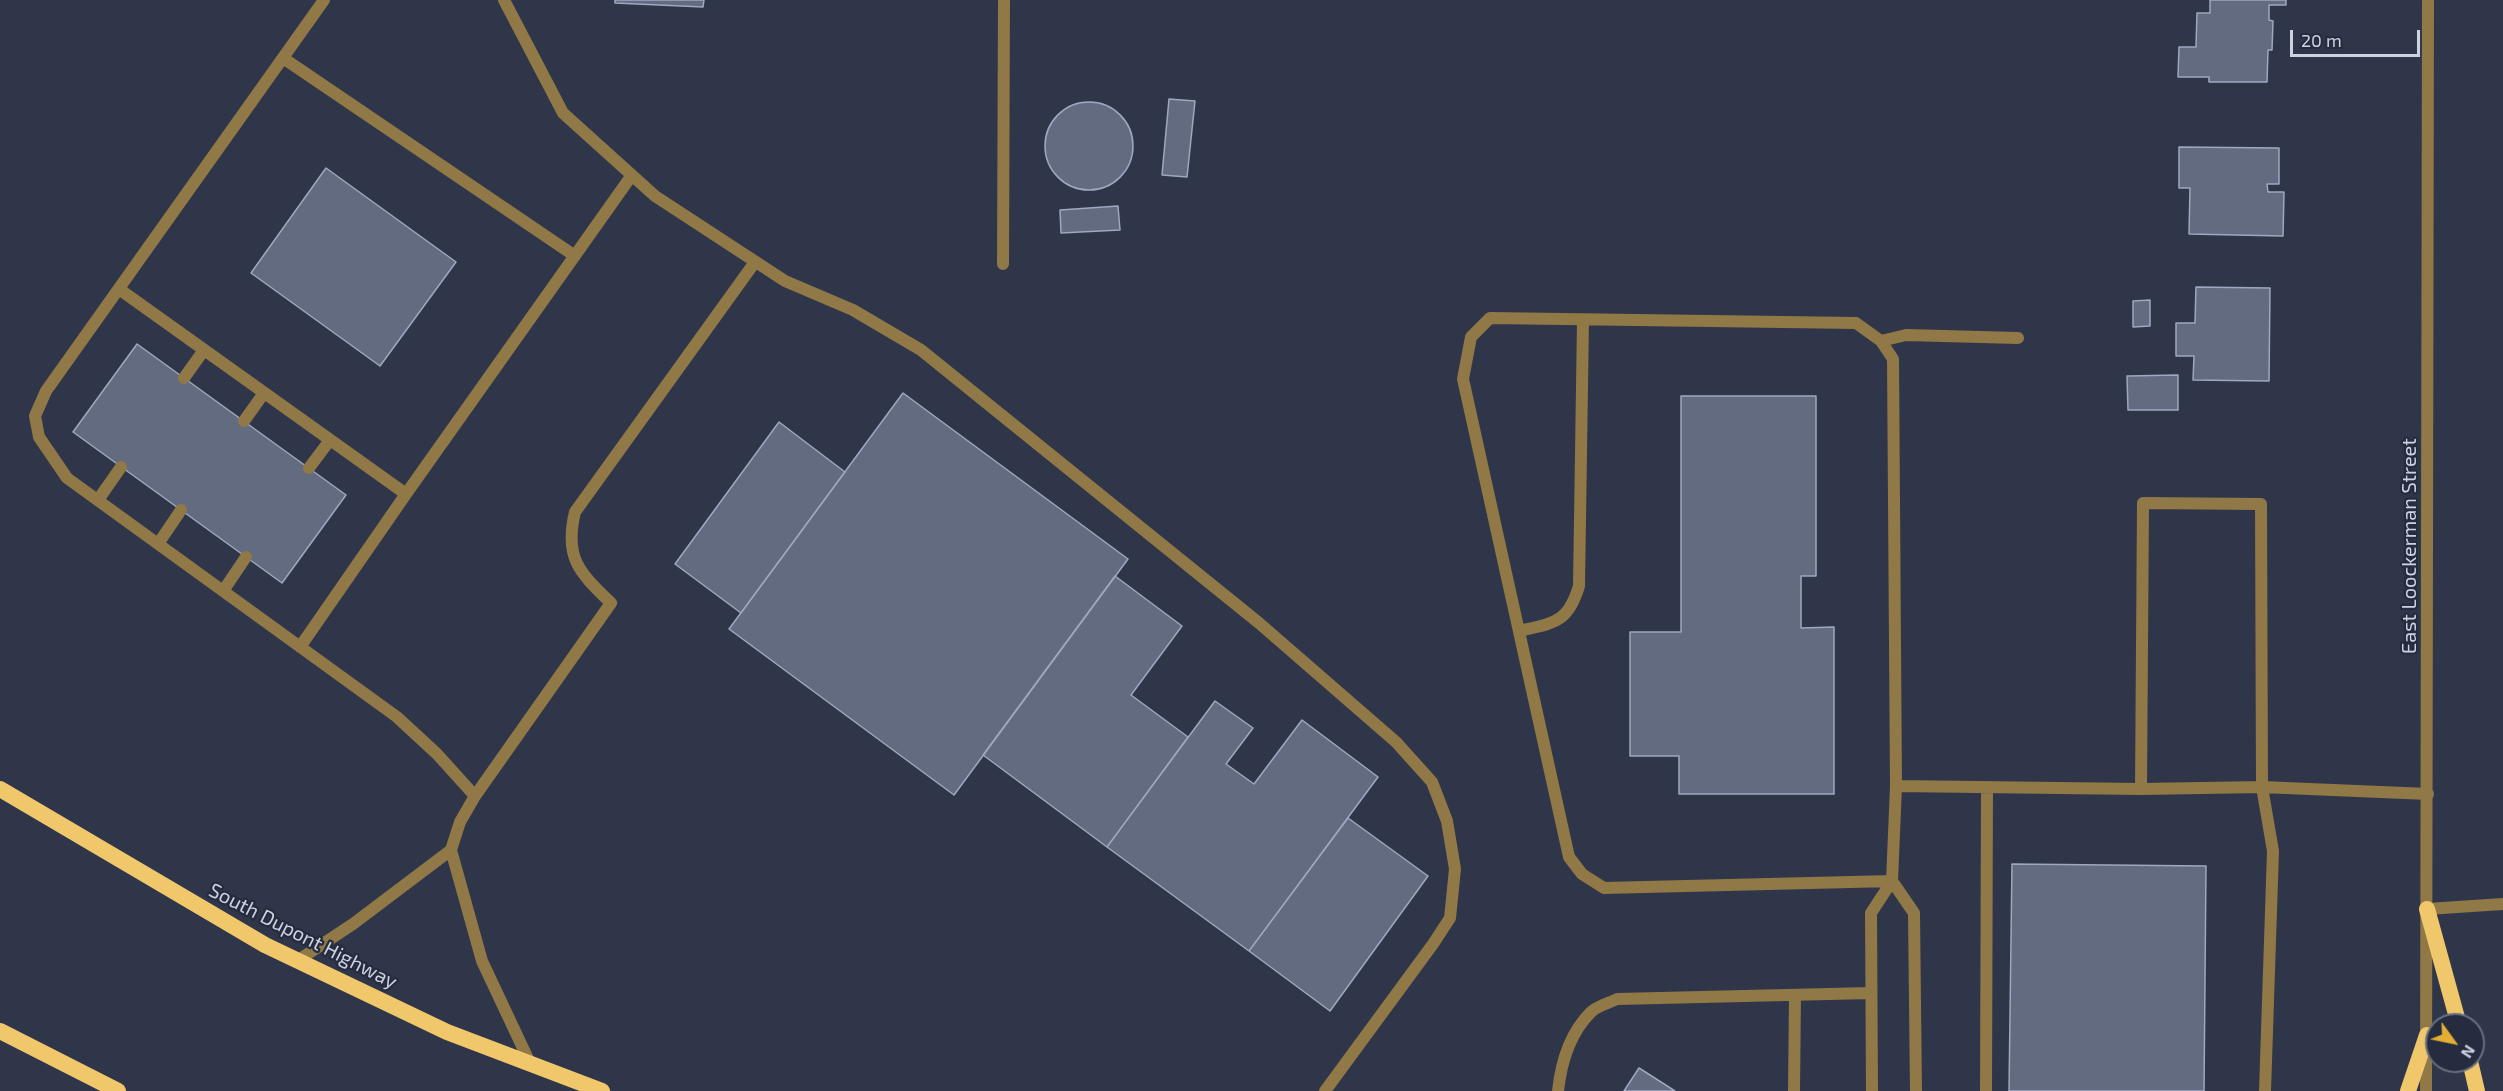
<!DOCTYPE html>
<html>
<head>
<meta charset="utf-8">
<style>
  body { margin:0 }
  #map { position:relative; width:2503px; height:1091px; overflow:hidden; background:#2f3649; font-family:"Exo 2",sans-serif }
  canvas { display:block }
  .north { position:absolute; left:2425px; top:1013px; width:60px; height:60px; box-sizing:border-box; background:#252c3f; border:2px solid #686e7f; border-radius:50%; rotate:123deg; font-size:16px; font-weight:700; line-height:24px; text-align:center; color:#cdd2df }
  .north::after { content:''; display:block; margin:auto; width:21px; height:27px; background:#e2af34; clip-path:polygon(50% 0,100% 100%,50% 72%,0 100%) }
  .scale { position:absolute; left:2290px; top:30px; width:130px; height:27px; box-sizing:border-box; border:3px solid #cdd2df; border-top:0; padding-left:8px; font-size:18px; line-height:21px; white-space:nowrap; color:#cdd2df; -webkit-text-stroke:4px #252c3f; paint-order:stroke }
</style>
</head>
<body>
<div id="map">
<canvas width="2503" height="1091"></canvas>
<div class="north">N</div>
<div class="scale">20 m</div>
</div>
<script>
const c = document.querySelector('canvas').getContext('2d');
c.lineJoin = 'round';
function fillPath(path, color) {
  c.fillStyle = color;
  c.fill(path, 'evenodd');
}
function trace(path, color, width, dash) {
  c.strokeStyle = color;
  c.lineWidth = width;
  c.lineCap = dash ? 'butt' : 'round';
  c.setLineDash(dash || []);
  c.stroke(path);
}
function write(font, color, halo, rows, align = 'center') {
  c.font = font + ' "Exo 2",sans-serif';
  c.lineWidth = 4.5;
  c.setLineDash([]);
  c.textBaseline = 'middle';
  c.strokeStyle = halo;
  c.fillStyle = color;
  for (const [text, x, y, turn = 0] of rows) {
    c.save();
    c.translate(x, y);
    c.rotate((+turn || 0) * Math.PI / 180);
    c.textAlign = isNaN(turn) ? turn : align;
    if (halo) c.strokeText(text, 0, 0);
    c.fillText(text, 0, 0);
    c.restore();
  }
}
const building = new Path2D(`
  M 615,0 L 704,0 L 703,7 L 615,3 Z
  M 2210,0 L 2286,0 L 2286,5 L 2269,5 L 2269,20 L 2273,21 L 2272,50 L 2268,50 L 2267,82 L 2209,82 L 2209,77 L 2178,77 L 2179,47 L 2196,47 L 2197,13 L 2210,13 Z
  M 1169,99 L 1195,101 L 1187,177 L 1162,175 Z
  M1045 146a44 44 0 1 1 88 0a44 44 0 1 1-88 0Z
  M 2179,147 L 2279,148 L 2279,184 L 2267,184 L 2268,192 L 2284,192 L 2283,236 L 2189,234 L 2190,188 L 2179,188 Z
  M 326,168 L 456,262 L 380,366 L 251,273 Z
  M 1118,206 L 1120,230 L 1061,233 L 1060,210 Z
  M 2196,287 L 2270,288 L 2269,381 L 2193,380 L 2194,356 L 2176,356 L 2176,323 L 2195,323 Z
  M 2150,300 L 2150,326 L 2133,327 L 2133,301 Z
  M 137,344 L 346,495 L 282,583 L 73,432 Z
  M 2178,375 L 2178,410 L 2128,410 L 2127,376 Z
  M 903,393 L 1128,559 L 954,795 L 729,629 Z
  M 1681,396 L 1816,396 L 1816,576 L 1801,576 L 1801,628 L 1834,627 L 1834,794 L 1679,794 L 1679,756 L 1630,756 L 1630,632 L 1681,632 Z
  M 779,422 L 845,472 L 741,613 L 675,564 Z
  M 1115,576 L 1182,626 L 1131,695 L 1188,737 L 1107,847 L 983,755 Z
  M 1215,701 L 1253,728 L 1226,764 L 1254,784 L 1302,720 L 1378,777 L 1249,951 L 1107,847 Z
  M 1348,818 L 1428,876 L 1330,1011 L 1249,951 Z
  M 2012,864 L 2206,866 L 2204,1091 L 2009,1091 Z
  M 1639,1068 L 1675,1091 L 1624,1091 Z`);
fillPath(building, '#626b80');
trace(building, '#9fa8c0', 1.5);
trace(new Path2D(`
  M 324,0 L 46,391 L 35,416 L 39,437 L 67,478 L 397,717 L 437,754 L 475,796 L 460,822 L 451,850
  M 504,0 L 563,113 L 655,196 L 785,281 L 853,310 L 921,350 L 1259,623 L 1396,742 L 1432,782 L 1447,821 L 1455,869 L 1450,918 L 1433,944 L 1325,1091
  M 283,58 L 575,256
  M 1003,264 L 1004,0
  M 119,289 L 406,494 L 632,175
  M 1881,341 L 1906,335 L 2018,338
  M 184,378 L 204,350
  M 244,421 L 264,393
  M 309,468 L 330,440
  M 98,500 L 121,467
  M 158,544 L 181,510
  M 223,591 L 246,557
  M 1519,631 C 1554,623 1568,623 1579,586 L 1583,320
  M 300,647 L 406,494
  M 2141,789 L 2262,787 L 2273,851 L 2265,1091
  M 475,796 L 611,603 C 579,572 564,558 575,512 L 755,262
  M 1892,881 L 1604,888 L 1582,874 L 1569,857 L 1463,379 L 1471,337 L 1490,318 L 1856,323 L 1881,341 L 1893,359 L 1896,786 L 2141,789 L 2143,503 L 2261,504 L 2262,787 L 2428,794
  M 1892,881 L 1914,913 L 1916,1091
  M 2427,909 L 2503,904
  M 297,961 L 353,924 L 451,850 L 482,961 L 530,1063
  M 1558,1091 C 1561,1063 1570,1033 1591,1012 C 1597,1006 1609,1003 1617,999 L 1871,993
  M 1794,1091 L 1795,995
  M 1872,1091 L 1871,913 L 1892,881 L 1896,786
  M 1986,1091 L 1987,787`), '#907847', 12);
trace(new Path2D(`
  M 2426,1091 L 2428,0`), '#907847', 12);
trace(new Path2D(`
  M 0,789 L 265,945 L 447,1032 L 602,1091
  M 2427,909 L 2459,1025
  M 0,1031 L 118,1091
  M 2470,1061 L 2477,1091
  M 2408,1091 L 2427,1035`), '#f1c76c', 16);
write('20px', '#cdd2df', '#252c3f', [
  ["East Loockerman Street",2409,546,-90],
  ["South Dupont Highway",303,936,27]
]);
</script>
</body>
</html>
